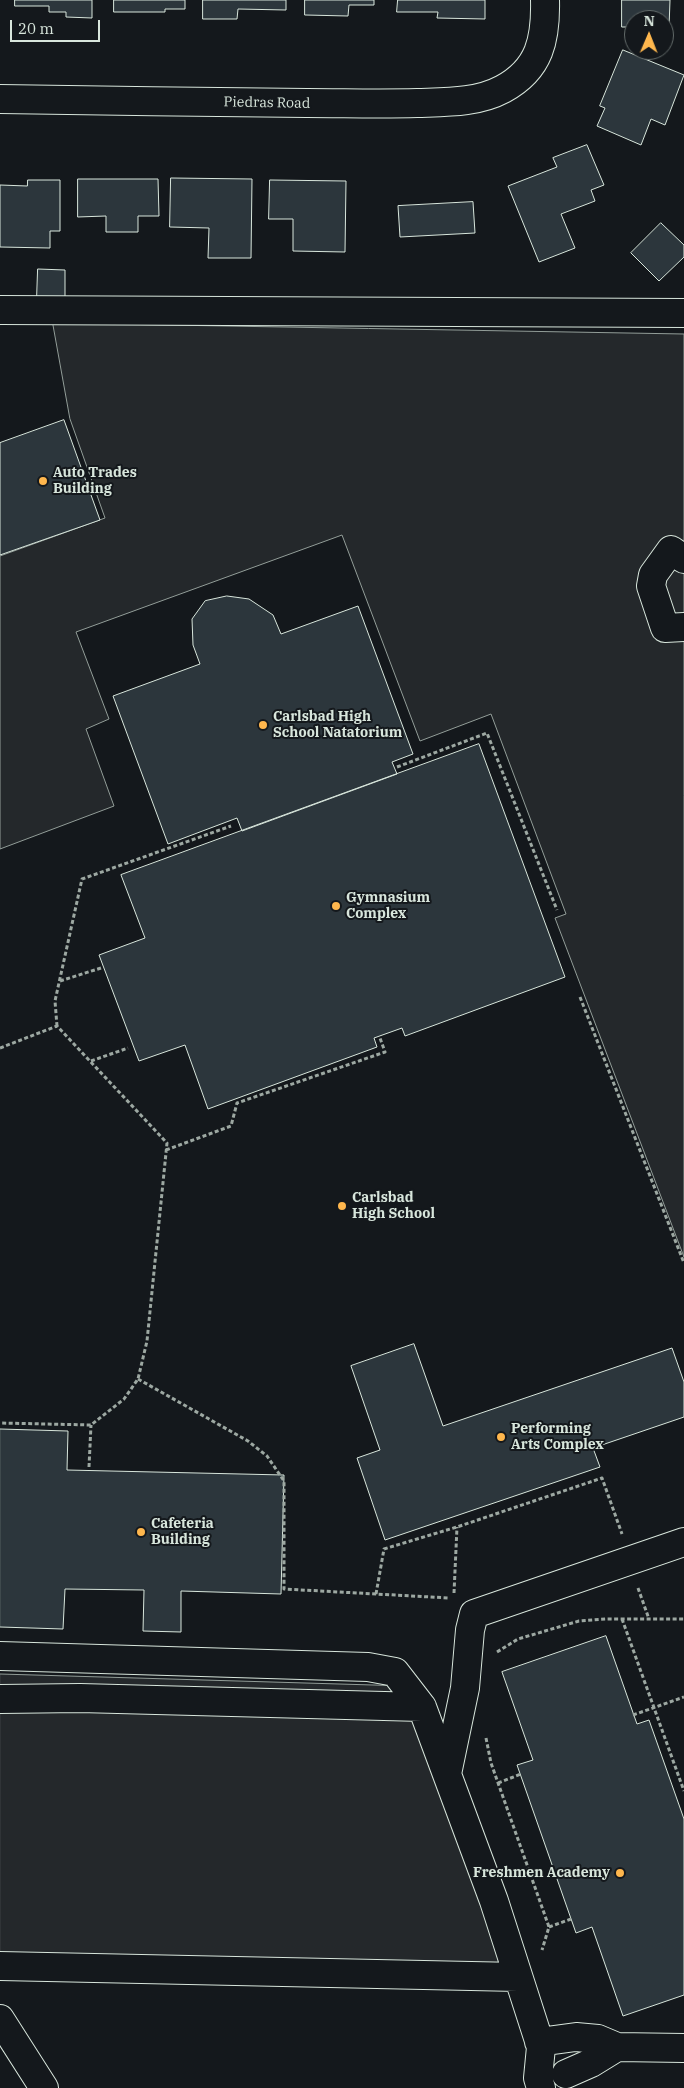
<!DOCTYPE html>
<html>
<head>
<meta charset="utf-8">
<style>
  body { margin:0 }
  #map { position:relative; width:684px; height:2088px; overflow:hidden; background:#14181c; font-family:"IBM Plex Serif",serif }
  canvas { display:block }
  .north { position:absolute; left:624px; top:10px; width:50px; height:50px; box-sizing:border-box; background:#14181c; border:1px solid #626a69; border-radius:50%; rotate:1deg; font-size:14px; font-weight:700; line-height:20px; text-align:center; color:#d8e6dc }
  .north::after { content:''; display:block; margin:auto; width:18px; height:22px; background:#ffb74d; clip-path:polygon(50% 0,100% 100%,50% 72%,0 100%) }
  .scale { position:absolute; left:10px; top:20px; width:90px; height:22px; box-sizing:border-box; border:2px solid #d8e6dc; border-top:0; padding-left:6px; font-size:15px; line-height:18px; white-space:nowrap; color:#d8e6dc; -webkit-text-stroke:4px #14181c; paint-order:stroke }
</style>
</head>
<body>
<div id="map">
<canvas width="684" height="2088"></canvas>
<div class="north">N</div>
<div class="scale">20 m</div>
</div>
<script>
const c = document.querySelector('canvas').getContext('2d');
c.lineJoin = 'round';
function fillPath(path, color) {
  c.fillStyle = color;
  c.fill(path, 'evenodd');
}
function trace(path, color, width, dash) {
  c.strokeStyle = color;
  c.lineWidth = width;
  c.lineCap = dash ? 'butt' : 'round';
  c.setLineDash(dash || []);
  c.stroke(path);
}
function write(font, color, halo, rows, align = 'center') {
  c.font = font + ' "IBM Plex Serif",serif';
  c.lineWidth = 4;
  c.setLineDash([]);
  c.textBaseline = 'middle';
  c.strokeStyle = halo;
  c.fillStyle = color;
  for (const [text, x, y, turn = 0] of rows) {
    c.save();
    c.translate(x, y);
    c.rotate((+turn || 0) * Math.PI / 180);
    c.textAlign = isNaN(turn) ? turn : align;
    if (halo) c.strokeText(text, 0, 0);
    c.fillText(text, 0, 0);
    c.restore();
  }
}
const parking = new Path2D(`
  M 53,323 L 684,334 L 684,1257 L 555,918 L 566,914 L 491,714 L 420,741 L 342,535 L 76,632 L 109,719 L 86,729 L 114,806 L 0,849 L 0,556 L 105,518 L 70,419 Z
  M 0,1674 L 407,1686 L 518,1977 L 0,1966 Z`);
fillPath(parking, '#24282b');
trace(parking, '#939e99', 1);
const building = new Path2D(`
  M 15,0 L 92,0 L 92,18 L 66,17 L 66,12 L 49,12 L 49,6 L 15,6 Z
  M 114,0 L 185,0 L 185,9 L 165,9 L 165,12 L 114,12 Z
  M 203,0 L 286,0 L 286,10 L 238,9 L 237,19 L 203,19 Z
  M 305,0 L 374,0 L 374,5 L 349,5 L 348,16 L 305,15 Z
  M 398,0 L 485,0 L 485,19 L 437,18 L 438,12 L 397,12 Z
  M 622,0 L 670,0 L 669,28 L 664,28 L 664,20 L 634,20 L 634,27 L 622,27 Z
  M 623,50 L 684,75 L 665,125 L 651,119 L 641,145 L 597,126 L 605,108 L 600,106 Z
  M 587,145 L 604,185 L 591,190 L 595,201 L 561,214 L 575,248 L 539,262 L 508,186 L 557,167 L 553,158 Z
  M 171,178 L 252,179 L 251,258 L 208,258 L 209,228 L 170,227 Z
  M 78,179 L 158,179 L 159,216 L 138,216 L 138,232 L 106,232 L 106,216 L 78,217 Z
  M 28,180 L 60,180 L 60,231 L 50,231 L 50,248 L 0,247 L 0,185 L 27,186 Z
  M 270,180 L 346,181 L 345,252 L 293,251 L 293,219 L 269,219 Z
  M 473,202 L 475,233 L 400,237 L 398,206 Z
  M 661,223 L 684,245 L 684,257 L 659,281 L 631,253 Z
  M 38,269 L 65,270 L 65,298 L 37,298 Z
  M 64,420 L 100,520 L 0,555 L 0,443 Z
  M 227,596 L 249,599 L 273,615 L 281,634 L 358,606 L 413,754 L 392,762 L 397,774 L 242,831 L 237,818 L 168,844 L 113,696 L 200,664 L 193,645 L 192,619 L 205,601 Z
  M 479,744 L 565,977 L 405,1036 L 402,1028 L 374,1038 L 377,1047 L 208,1109 L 185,1045 L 139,1061 L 99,955 L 145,938 L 121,875 Z
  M 414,1344 L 443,1426 L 672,1348 L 684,1382 L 684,1417 L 593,1448 L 600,1467 L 385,1540 L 357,1458 L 380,1450 L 351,1366 Z
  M 0,1429 L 68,1431 L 67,1470 L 284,1475 L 281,1594 L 181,1591 L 181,1632 L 143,1631 L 144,1590 L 65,1589 L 63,1629 L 0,1627 Z
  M 606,1636 L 637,1724 L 649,1720 L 684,1819 L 684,1995 L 623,2016 L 592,1927 L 576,1933 L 517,1765 L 533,1760 L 502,1672 Z`);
fillPath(building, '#2c363c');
trace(building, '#d8e6dc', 1);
const minor = new Path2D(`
  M 0,99 C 102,101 205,102 307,103 C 344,103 381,104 417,103 C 446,102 477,103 503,89 C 540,69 546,39 545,0
  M 0,310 L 684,313
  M 684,559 L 671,550 L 653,575 L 651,586 L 665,628 L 684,627
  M 0,1656 L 368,1667 L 395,1672 L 422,1707 L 494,1901 L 541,2047 L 538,2078 L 541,2088
  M 0,1699 L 80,1698 L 422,1707
  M 447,1774 L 465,1688 L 470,1630 L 474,1614 L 684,1542
  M 0,1966 L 518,1977
  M 0,2019 L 44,2088
  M 539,2042 L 576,2037 L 598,2039 L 617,2047 L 684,2048
  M 566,2074 L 591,2063 L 617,2047`);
trace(minor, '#d8e6dc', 30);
trace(new Path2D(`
  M 397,767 L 487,733 L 557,910
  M 60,981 L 101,968
  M 580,997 L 684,1263
  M 57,1026 L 55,1001 L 82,879 L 231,826
  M 0,1048 L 57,1026 L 167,1143 L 147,1341 L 138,1379 L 124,1399 L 91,1425 L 0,1423
  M 91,1061 L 128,1048
  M 166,1150 L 231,1126 L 237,1103 L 385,1052 L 380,1038
  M 138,1379 L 248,1441 L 267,1456 L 284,1481 L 284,1589 L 449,1598
  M 89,1467 L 91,1425
  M 638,1588 L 649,1619
  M 454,1593 L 457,1527
  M 376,1594 L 384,1549 L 457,1527 L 602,1478 L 622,1534
  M 622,1619 L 684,1791
  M 497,1652 L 518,1639 L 579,1621 L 606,1619 L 684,1619
  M 633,1715 L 684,1697
  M 486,1738 L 491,1763 L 549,1927 L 542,1950
  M 498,1783 L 521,1774
  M 549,1927 L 571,1919`), '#9da8a2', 3, [4, 2.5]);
trace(minor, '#14181c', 28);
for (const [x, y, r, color] of [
  [43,481,5,"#ffb74d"],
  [263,725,5,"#ffb74d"],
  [336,906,5,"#ffb74d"],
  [342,1206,5,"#ffb74d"],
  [501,1437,5,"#ffb74d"],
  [141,1532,5,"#ffb74d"],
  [620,1873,5,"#ffb74d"]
]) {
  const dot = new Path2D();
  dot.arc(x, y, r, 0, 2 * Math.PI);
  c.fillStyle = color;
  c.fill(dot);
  trace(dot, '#14181c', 2);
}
write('14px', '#d8e6dc', '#14181c', [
  ["Piedras Road",267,103,1]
]);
write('bold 14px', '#d8e6dc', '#14181c', [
  ["Auto Trades",53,473],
  ["Building",53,489],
  ["Carlsbad High",273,717],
  ["School Natatorium",273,733],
  ["Gymnasium",346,898],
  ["Complex",346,914],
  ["Carlsbad",352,1198],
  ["High School",352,1214],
  ["Performing",511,1429],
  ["Arts Complex",511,1445],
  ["Cafeteria",151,1524],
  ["Building",151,1540],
  ["Freshmen Academy",610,1873,"right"]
], 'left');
</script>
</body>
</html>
